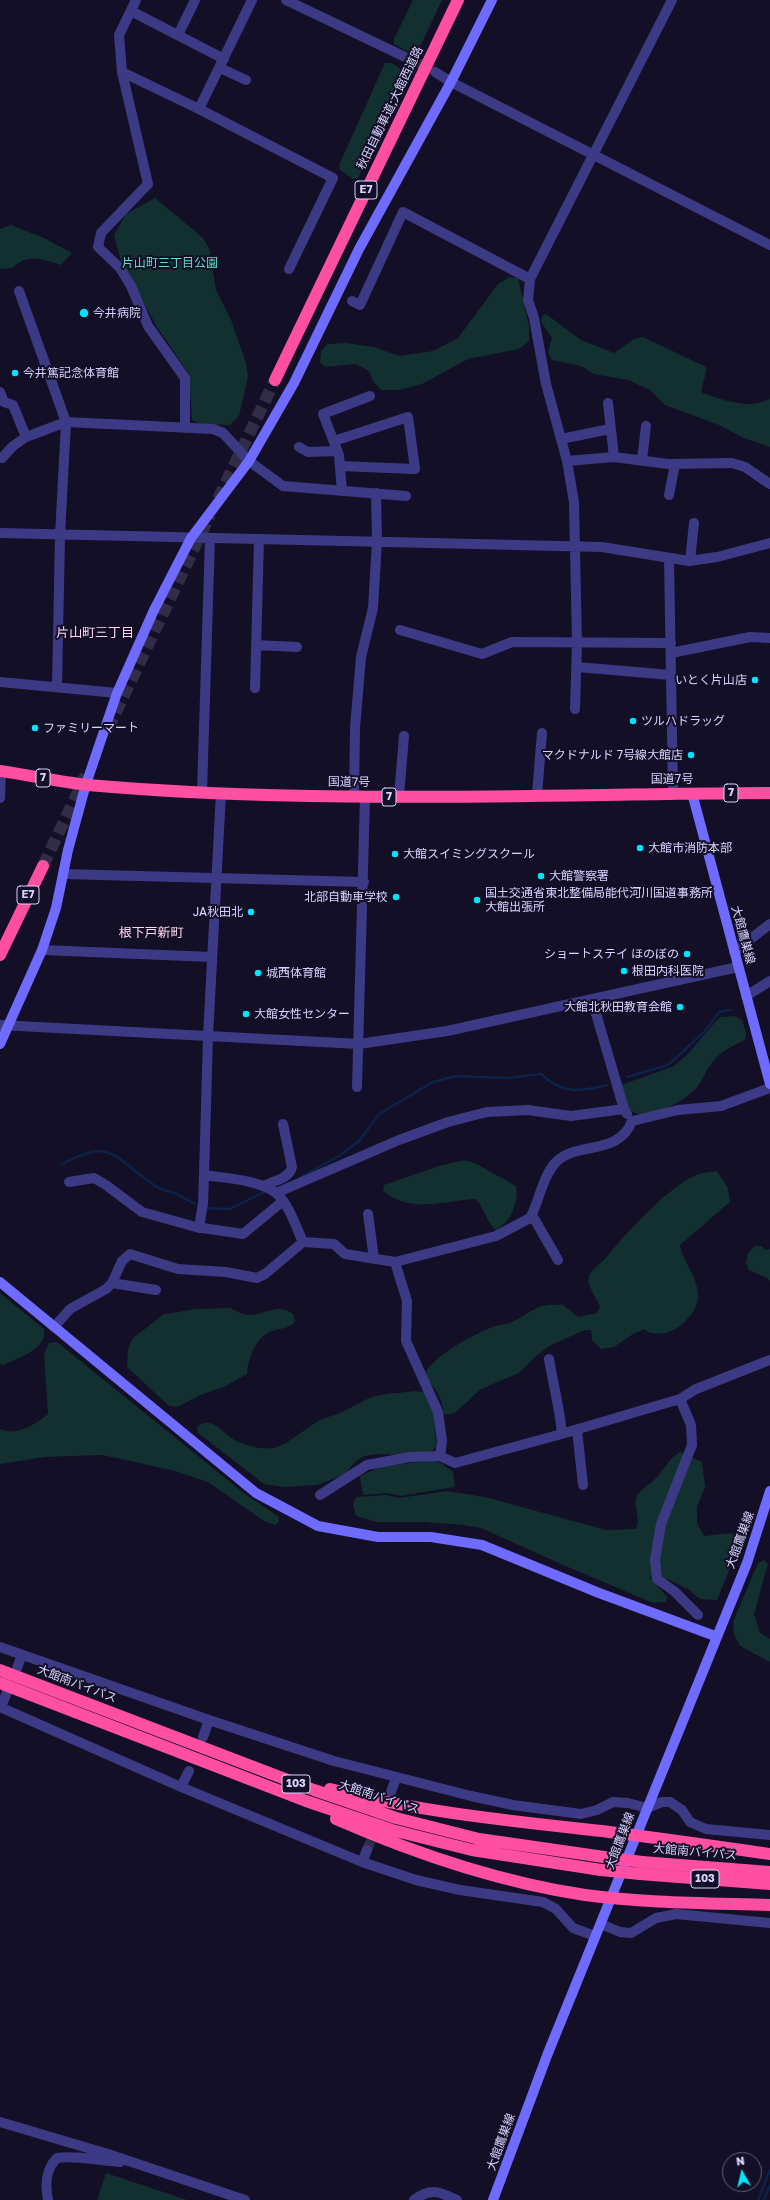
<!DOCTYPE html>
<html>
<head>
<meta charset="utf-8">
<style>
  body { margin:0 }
  #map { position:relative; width:770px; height:2200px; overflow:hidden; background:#130f26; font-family:"Golos Text",sans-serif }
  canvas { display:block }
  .north { position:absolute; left:722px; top:2152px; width:40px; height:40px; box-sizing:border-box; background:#130f26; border:1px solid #625e7d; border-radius:50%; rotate:352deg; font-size:11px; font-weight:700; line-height:16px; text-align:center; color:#d9d4ff }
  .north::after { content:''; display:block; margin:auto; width:14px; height:18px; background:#00e5ff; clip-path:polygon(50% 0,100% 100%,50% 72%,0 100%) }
</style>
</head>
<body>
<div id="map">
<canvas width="770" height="2200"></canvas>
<div class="north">N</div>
</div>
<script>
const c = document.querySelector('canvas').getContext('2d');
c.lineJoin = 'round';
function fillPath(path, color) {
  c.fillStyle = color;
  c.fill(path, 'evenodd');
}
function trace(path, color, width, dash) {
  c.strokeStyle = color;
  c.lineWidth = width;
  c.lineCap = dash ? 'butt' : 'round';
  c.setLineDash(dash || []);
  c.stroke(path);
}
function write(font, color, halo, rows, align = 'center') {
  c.font = font + ' "Golos Text","Noto Sans JP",sans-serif';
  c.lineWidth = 4;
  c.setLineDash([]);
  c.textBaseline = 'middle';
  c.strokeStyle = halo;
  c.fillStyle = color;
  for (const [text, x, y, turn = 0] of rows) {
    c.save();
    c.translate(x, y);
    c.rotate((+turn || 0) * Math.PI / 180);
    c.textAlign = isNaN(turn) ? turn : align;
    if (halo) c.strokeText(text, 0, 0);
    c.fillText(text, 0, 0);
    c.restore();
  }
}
fillPath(new Path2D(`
  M 413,0 L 442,0 L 418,51 L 411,53 L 394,44 L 394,39 Z
  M 385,63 L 392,63 L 404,72 L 405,78 L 358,178 L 353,179 L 340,170 L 339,165 Z
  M 155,198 L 203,238 L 209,248 L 216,290 L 231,320 L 246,363 L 248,377 L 239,416 L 230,425 L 202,424 L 192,420 L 189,374 L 157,327 L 121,261 L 114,235 L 126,214 Z
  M 11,225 L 44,238 L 72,253 L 61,265 C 41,259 29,253 12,268 L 0,269 L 0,229 Z
  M 510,277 L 518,278 L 529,326 L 529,341 L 519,349 L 468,359 L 422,384 L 399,390 L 381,390 L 373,381 L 369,371 L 356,364 L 326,367 L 320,363 L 321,351 L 328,344 L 346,343 L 374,347 L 399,356 L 433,351 L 458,338 L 498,284 Z
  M 546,314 L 581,340 L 614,353 L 634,339 L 643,337 L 706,367 C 707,376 701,384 702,393 C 724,400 748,410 770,399 L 770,447 L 744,438 L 719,425 L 665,405 L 650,390 L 628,380 L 594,374 L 581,366 L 552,360 L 548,352 L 552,338 L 541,322 L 542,316 Z
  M 734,1016 L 742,1020 L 746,1033 L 745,1040 C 736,1044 726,1049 719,1055 C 709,1063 705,1076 698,1086 C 689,1099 649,1121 633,1112 C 625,1107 623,1094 621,1085 L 674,1066 L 688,1054 L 716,1021 L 720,1017 Z
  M 464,1160 L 475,1163 L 516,1186 C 519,1202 511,1222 496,1230 C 486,1223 485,1207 475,1199 C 441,1201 412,1214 383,1191 L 384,1185 L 439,1166 Z
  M 717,1171 L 728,1188 L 730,1202 L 680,1245 C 683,1263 697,1275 698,1294 C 699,1318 664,1345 644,1329 L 633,1334 L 614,1347 L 601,1349 L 592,1340 L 591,1330 L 585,1330 L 551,1345 L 536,1356 L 519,1373 L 481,1389 L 455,1413 L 444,1415 C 442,1400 439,1391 427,1381 L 426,1371 C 442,1351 472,1335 495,1326 C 499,1325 503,1325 507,1324 C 532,1315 530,1303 563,1305 L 578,1317 L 597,1313 L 600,1307 C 597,1298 586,1286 589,1276 C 591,1270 601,1263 606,1258 C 625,1234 673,1181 702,1173 C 707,1172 712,1172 717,1171 Z
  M 755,1246 L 761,1246 L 766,1250 L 770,1249 L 770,1281 L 767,1278 L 749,1270 L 746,1263 L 748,1253 Z
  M 0,1293 L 44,1329 C 47,1350 19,1357 4,1365 L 0,1364 Z
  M 230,1308 C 235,1310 242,1315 248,1315 C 265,1315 278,1302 293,1314 L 295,1322 C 287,1329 282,1328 272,1331 C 256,1336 248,1359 247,1374 L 224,1387 L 200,1395 L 178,1407 L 169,1406 L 127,1367 L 128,1349 L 133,1338 L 164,1314 L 197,1309 Z
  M 57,1342 L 245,1494 L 279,1517 L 279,1522 L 275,1525 L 264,1521 L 208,1482 L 175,1471 L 126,1460 L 101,1455 L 45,1457 L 0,1464 L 0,1429 C 16,1437 36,1424 48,1414 L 44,1354 L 49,1343 Z
  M 414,1391 L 424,1392 L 434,1413 L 436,1446 L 432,1451 C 422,1452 411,1454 401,1455 C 375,1455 361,1449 346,1474 L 317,1485 L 285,1487 L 264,1484 L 198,1433 L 197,1427 C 211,1416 219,1429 230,1437 C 241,1445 260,1450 273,1448 C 287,1446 305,1428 320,1420 C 326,1417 333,1416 340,1413 C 351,1408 361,1401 372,1397 C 385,1393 401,1393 414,1391 Z
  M 680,1452 L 702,1462 L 705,1487 L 697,1507 L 697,1523 L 704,1536 L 731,1533 L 736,1536 L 739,1546 L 717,1600 L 700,1599 L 688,1589 L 656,1574 L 650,1577 L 667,1597 L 666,1602 L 653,1603 L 561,1564 L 481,1528 L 463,1525 L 424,1522 L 376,1522 L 356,1516 L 353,1504 L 356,1497 L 386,1495 L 399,1498 L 447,1491 L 485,1497 L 606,1530 L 636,1529 C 641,1518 634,1509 636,1499 C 639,1489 649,1486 655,1479 C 666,1469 666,1461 680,1452 Z
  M 433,1460 L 441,1463 L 453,1472 L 455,1487 L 400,1496 L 388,1493 L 363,1495 L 360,1476 L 380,1467 Z
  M 764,1560 L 768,1564 L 754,1614 L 760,1633 L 770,1639 L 770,1662 L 740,1646 L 734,1634 L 733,1622 L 758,1563 Z
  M 106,2173 L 187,2200 L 97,2200 Z`), '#12302f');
trace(new Path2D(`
  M 627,1077 L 668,1065 L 704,1032 L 719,1012 L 731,1010
  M 61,1165 C 112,1136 114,1158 154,1185 C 160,1190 169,1191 177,1194 C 183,1197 189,1201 195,1204
  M 299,1178 L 339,1156 L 359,1141 L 379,1114 L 433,1082 L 456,1076 L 508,1078 L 541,1074 C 561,1094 581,1092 607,1085
  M 206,1208 L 230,1209 L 264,1192
  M 758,2200 L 770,2170
  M 764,2200 L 770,2185`), '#0c2248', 2.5);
trace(new Path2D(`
  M 403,56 L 432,70
  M 367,1850 L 385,1806`), '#312d47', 10, [10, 5]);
trace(new Path2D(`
  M 218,499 L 275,380
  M 108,729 L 210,515
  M 43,866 L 86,775`), '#312d47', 12, [12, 6]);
trace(new Path2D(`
  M 136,0 L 119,35 L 122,72 L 148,184 L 101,233 L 98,247 L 120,268 L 131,286 L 148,326 L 185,378 L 185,428
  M 286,0 L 403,56
  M 131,11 L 224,59
  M 178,35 L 195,0
  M 220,68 L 246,80
  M 122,72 L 199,109 L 333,178 L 289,269
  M 435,72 L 451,82 L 770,245
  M 199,109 L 252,0
  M 19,291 L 66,422 L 60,536 L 57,686
  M 352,301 L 360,305 L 403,212 L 530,279
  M 0,392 L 4,402 L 13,405 L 26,437
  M 608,403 L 614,457
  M 561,439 L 610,429
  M 334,441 L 408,417 L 415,469 L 340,466
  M 299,447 L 308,452 L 337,451
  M 2,458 L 13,446 L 26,437 L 66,422 L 213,429 L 223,433 L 249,461 L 283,486 L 406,496
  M 642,460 L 646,426
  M 567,461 L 614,457 L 668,464 L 732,463 L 745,467 L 770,484
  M 342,491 L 339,455 L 323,414 L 370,396
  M 669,495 L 675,464
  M 0,533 L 602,547 L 689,561 L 717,557 L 770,543
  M 669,559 L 673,793
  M 690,561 L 694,523
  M 400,630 L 482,654 L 512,642 L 671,643
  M 256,645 L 297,647
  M 671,653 L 750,637 L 770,638
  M 577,667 L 671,675
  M 0,682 L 117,693
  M 255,688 L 259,539
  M 575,709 L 577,643 L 574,502 L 567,461 L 546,384 L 534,318 L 528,300 L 530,279 L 672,0
  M 202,792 L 210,538
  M 221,793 L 208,1036 L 204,1175 C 224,1178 261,1180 276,1193 C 289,1204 296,1227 303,1242 L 334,1244 L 345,1254 L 395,1262 L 496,1236 L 530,1218 C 540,1200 542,1177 556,1162 C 577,1141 619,1156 632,1121
  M 537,795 L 542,733
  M 399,796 L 404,736
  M 354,797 L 355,728 L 361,657 L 373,608 L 377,542 L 376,493
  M 0,798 L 1,771
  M 63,874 L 364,882
  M 42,950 L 211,957
  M 734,952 L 770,924
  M 746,996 L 770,981
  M 592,1000 L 624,1109 L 627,1114
  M 0,1025 L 359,1044 L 447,1031 L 738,967
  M 357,1087 L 365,797
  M 632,1121 L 678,1110 L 721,1106 L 770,1088
  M 69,1182 L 94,1178 L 106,1185 L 142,1212 L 196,1227 L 243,1234 L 283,1201
  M 264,1186 C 275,1180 289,1179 292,1167 L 283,1124
  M 276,1193 L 399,1140 L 448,1122 L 487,1112 L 528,1110 L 571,1116 L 624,1109
  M 368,1214 L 374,1259
  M 532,1215 L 558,1260
  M 199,1228 L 203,1203 L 204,1175
  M 395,1262 L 407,1301 L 406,1341 L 438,1412 L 442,1441 L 440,1456
  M 112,1283 L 156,1290
  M 54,1327 L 70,1309 L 106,1289 L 112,1283 L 122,1261 L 130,1254 L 178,1269 L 226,1272 L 257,1278 L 265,1274 L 303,1242
  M 549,1359 C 553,1383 560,1410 562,1434
  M 680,1399 L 691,1425 L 692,1445 L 661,1524 L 655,1560 L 657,1579 L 674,1591 L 698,1615
  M 577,1430 L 583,1485
  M 320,1495 L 367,1465 L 410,1457 L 440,1456 L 455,1463 L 558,1435 L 680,1399 L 696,1389 L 770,1360
  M 0,1647 L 209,1720 L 334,1761 L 471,1796 L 513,1805 L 581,1814 L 597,1810 L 613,1802 L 628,1803 L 647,1808 L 662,1802 L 670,1802 L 682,1810 L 690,1822 L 706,1829 L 770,1835
  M 17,1668 L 22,1655
  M 0,1707 L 181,1787 L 362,1862 L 416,1880 L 460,1890 L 543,1902 L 556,1909 L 573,1928 L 595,1936
  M 1,1707 L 7,1692
  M 203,1737 L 209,1720
  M 181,1787 L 189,1771
  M 391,1792 L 396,1778
  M 362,1862 L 367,1850
  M 601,1924 L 620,1932 L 631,1933 L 656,1918 L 676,1914 L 770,1923
  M 0,2122 L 108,2154 L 245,2200
  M 48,2200 C 45,2185 45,2170 57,2158 C 78,2155 99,2161 120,2162
  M 414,2200 C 431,2187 440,2192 457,2200`), '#3d3a85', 10);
trace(new Path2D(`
  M 692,793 L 770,1084
  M 0,1044 L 42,950 L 56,908 L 68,850 L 86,784 L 117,693 L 154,610 L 191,538 L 249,461 L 294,383 L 359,249 L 451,82 L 492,0
  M 0,1282 L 256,1493 L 318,1526 L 378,1537 L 431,1537 L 482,1545 L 599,1593 L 715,1636
  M 493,2200 L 548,2053 L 747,1563 L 770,1491`), '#6f6bff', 10);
trace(new Path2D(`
  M 275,380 L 458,0
  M 0,771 C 29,775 59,782 88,785 C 315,805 543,794 770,793
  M 0,955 L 43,866
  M 0,1670 L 314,1790 L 396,1818 L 479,1839 L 604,1857
  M 0,1683 L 306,1801 L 392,1830 L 472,1850 L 601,1870
  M 330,1789 C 420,1812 510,1821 602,1831 C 658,1838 714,1846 770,1854
  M 336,1819 C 416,1854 498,1882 585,1895 C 646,1903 709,1903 770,1905
  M 642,1862 L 770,1872
  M 640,1874 L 770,1884`), '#ff4fa3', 12);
trace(new Path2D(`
  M 604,1857 L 642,1862
  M 601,1870 L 640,1874`), '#ff4fa3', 12);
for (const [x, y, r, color] of [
  [84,313,5,"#00e5ff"],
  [15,373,4,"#00e5ff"],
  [755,680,4,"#00e5ff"],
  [633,721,4,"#00e5ff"],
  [35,728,4,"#00e5ff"],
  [691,755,4,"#00e5ff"],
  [640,848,4,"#00e5ff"],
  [395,854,4,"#00e5ff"],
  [541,876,4,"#00e5ff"],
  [396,897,4,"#00e5ff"],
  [477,900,4,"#00e5ff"],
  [251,912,4,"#00e5ff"],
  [687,954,4,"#00e5ff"],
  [624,971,4,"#00e5ff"],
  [258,973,4,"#00e5ff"],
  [680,1007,4,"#00e5ff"],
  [246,1014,4,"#00e5ff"]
]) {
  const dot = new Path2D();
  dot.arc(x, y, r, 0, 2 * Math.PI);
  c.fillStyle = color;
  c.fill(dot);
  trace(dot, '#130f26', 1.5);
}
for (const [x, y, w] of [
  [366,190,22],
  [43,778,14],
  [731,793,14],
  [389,797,14],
  [28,895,22],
  [296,1784,28],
  [705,1879,28]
]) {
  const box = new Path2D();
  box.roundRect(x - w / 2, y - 9, w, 18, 3);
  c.fillStyle = '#130f26';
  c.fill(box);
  trace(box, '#d9d4ff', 1);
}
write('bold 11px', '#d9d4ff', null, [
  ["E7",366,190],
  ["7",43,778],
  ["7",731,793],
  ["7",389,797],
  ["E7",28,895],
  ["103",296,1784],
  ["103",705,1879]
]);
write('12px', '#d9d4ff', '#130f26', [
  ["秋田自動車道;大館西道路",390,108,-64],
  ["国道7号",672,779],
  ["国道7号",349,782,1],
  ["大館鷹巣線",743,935,75],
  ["大館鷹巣線",740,1540,-70],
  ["大館南バイパス",77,1684,21],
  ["大館南バイパス",379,1797,18],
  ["大館鷹巣線",620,1841,-69],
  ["大館南バイパス",695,1852,5],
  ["大館鷹巣線",501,2142,-70]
]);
write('12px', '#5fe0c0', '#130f26', [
  ["片山町三丁目公園",170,263]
]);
write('12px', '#d9d4ff', '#130f26', [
  ["今井病院",93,313],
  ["今井篤記念体育館",23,373],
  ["いとく片山店",747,680,"right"],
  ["ツルハドラッグ",641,721],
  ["ファミリーマート",43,728],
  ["マクドナルド 7号線大館店",683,755,"right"],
  ["大館市消防本部",648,848],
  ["大館スイミングスクール",403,854],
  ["大館警察署",549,876],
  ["国土交通省東北整備局能代河川国道事務所",485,893],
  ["大館出張所",485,907],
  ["北部自動車学校",388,897,"right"],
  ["JA秋田北",243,912,"right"],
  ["ショートステイ ほのぼの",679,954,"right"],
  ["根田内科医院",632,971],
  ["城西体育館",266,973],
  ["大館北秋田教育会館",672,1007,"right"],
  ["大館女性センター",254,1014]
], 'left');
write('13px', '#ffd6f0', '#130f26', [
  ["片山町三丁目",95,633],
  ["根下戸新町",151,933]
]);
</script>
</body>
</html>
